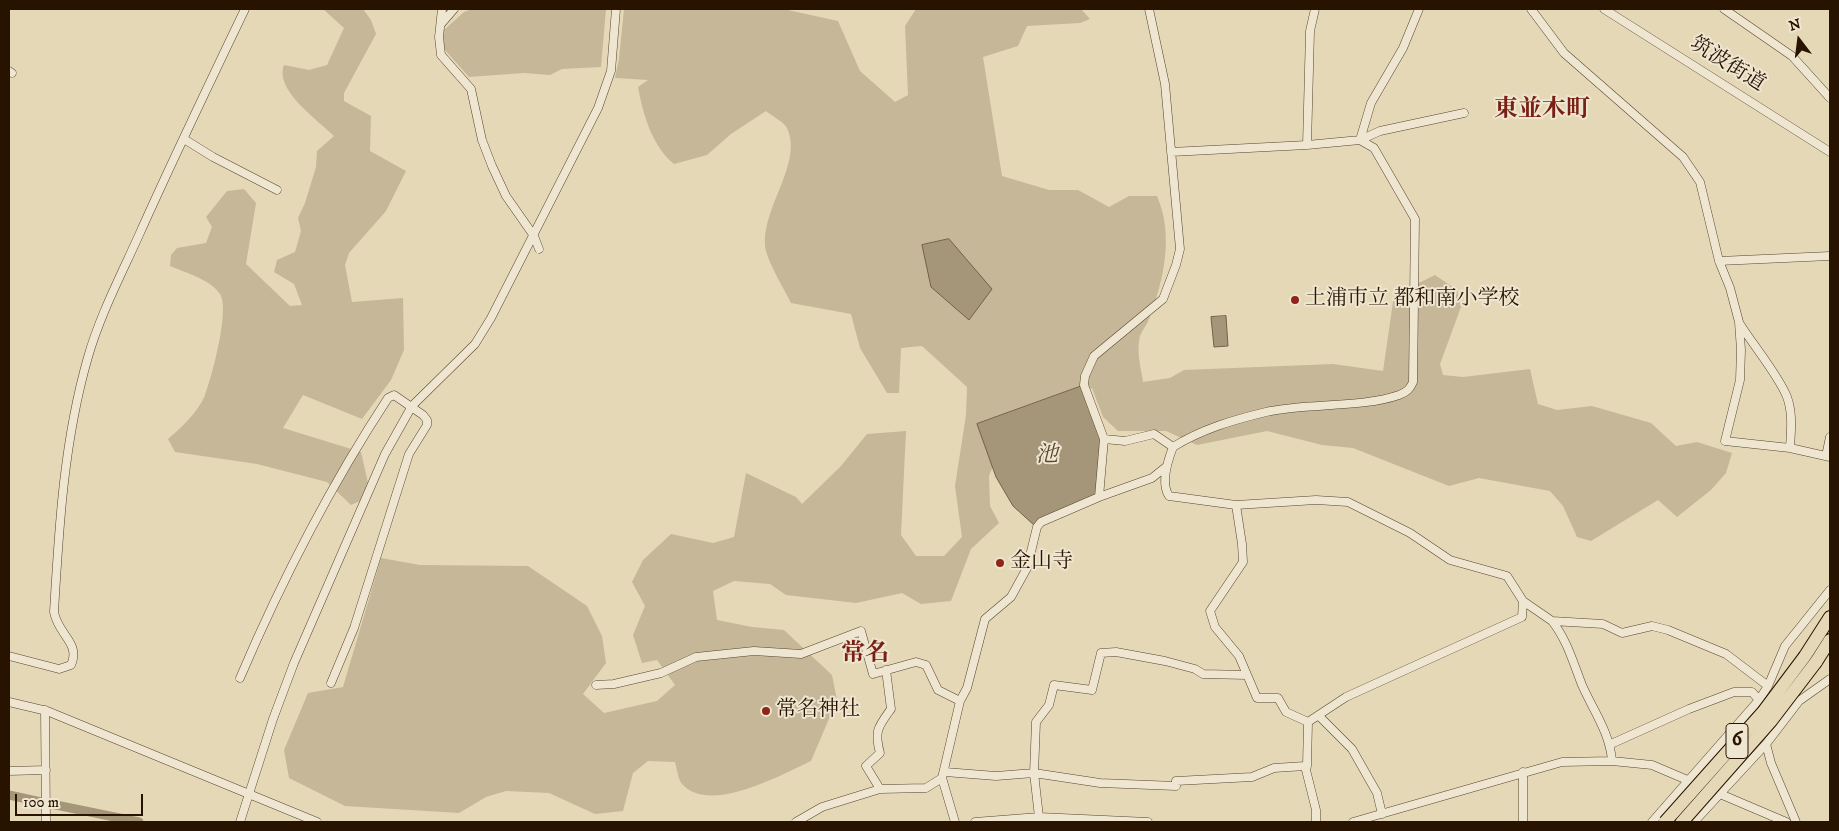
<!DOCTYPE html>
<html>
<head>
<meta charset="utf-8">
<style>
  body { margin:0 }
  #map { position:relative; width:1839px; height:831px; overflow:hidden; background:#e5d8b7; font-family:"IM FELL DW Pica",serif }
  canvas { display:block }
  .frame { position:absolute; inset:0; border:10px solid #281300; pointer-events:none }
  .north { position:absolute; left:1774px; top:15px; width:50px; height:50px; -webkit-text-stroke:4px #eee6d0; paint-order:stroke; rotate:345deg; font-size:14px; font-weight:700; line-height:20px; text-align:center; color:#281300 }
  .north::after { content:''; display:block; margin:auto; width:18px; height:22px; background:#281300; clip-path:polygon(50% 0,100% 100%,50% 72%,0 100%) }
  .scale { position:absolute; left:15px; top:794px; width:128px; height:22px; box-sizing:border-box; border:2px solid #281300; border-top:0; padding-left:6px; font-size:15px; line-height:18px; white-space:nowrap; color:#281300; -webkit-text-stroke:4px #eee6d0; paint-order:stroke }
</style>
</head>
<body>
<div id="map">
<canvas width="1839" height="831"></canvas>
<div class="frame"></div>
<div class="north">N</div>
<div class="scale">100 m</div>
</div>
<script>
const c = document.querySelector('canvas').getContext('2d');
c.lineJoin = 'round';
function fillPath(path, color) {
  c.fillStyle = color;
  c.fill(path, 'evenodd');
}
function trace(path, color, width, dash) {
  c.strokeStyle = color;
  c.lineWidth = width;
  c.lineCap = dash ? 'butt' : 'round';
  c.setLineDash(dash || []);
  c.stroke(path);
}
function write(font, color, halo, rows, align = 'center') {
  c.font = font + ' "IM FELL DW Pica","Noto Serif JP",serif';
  c.lineWidth = 4;
  c.setLineDash([]);
  c.textBaseline = 'middle';
  c.strokeStyle = halo;
  c.fillStyle = color;
  for (const [text, x, y, turn = 0] of rows) {
    c.save();
    c.translate(x, y);
    c.rotate((+turn || 0) * Math.PI / 180);
    c.textAlign = isNaN(turn) ? turn : align;
    if (halo) c.strokeText(text, 0, 0);
    c.fillText(text, 0, 0);
    c.restore();
  }
}
fillPath(new Path2D(`
  M 323,9 L 363,9 L 371,20 L 376,34 L 344,93 L 344,101 L 371,116 L 370,151 L 406,171 L 386,211 L 349,253 L 345,265 L 352,302 L 403,298 L 404,350 L 391,380 L 362,419 L 303,395 L 283,428 L 361,452 L 371,496 L 351,505 L 327,482 L 257,464 L 175,452 L 168,439 C 181,428 199,411 205,395 C 212,377 230,309 220,294 C 210,279 186,273 170,266 L 171,255 L 177,248 L 206,243 L 212,227 L 206,217 L 227,191 L 244,189 L 256,203 L 246,264 L 290,306 L 302,305 L 294,284 L 274,272 L 277,260 L 295,252 L 301,231 L 298,218 L 305,203 L 316,167 L 317,151 L 334,136 C 318,120 274,90 284,65 L 309,70 L 327,65 L 344,28 Z
  M 472,9 L 606,9 L 601,67 L 562,69 L 550,75 L 524,73 L 469,77 L 444,49 L 443,31 L 464,12 Z
  M 624,9 L 783,9 L 838,21 L 860,71 L 895,102 L 908,95 L 905,26 L 916,9 L 1081,9 L 1090,19 L 1080,23 L 1027,26 L 1018,46 L 983,57 L 1002,176 L 1049,190 L 1078,190 L 1109,207 L 1129,196 L 1157,196 C 1174,235 1164,280 1149,319 C 1147,325 1142,330 1140,336 C 1136,351 1141,368 1143,382 L 1170,378 L 1184,370 L 1333,364 L 1383,371 L 1394,295 L 1435,275 L 1457,290 L 1461,307 L 1440,364 L 1443,375 L 1463,377 L 1530,369 L 1538,404 L 1557,410 L 1592,406 L 1651,423 L 1676,446 L 1697,442 L 1732,453 L 1726,473 L 1711,490 L 1677,517 L 1658,500 L 1591,541 L 1577,537 L 1563,506 L 1550,491 L 1479,478 L 1449,486 L 1353,448 L 1322,445 L 1267,431 L 1197,445 L 1166,431 L 1118,431 L 1103,417 L 1092,388 L 1054,403 L 1004,439 L 989,476 L 990,506 L 999,523 L 971,549 L 951,601 L 921,604 L 902,593 L 856,603 L 786,595 L 770,584 L 734,581 L 713,591 L 717,620 L 752,627 L 784,630 L 832,675 L 837,700 L 811,761 C 781,775 709,815 682,784 C 678,779 677,769 675,762 L 648,761 L 633,773 L 623,811 L 595,814 L 549,793 L 506,791 L 486,797 L 459,813 L 345,806 L 289,778 L 284,750 L 308,693 L 343,687 L 381,558 L 420,565 L 528,566 L 587,606 L 602,636 L 606,663 L 583,694 L 604,713 L 657,701 L 675,685 L 657,660 L 642,663 L 633,635 L 645,606 L 632,582 L 643,560 L 671,534 L 713,543 L 734,537 L 746,473 L 796,497 L 802,504 L 841,466 L 867,434 L 906,431 L 901,535 L 916,556 L 944,556 L 962,537 L 955,486 L 966,415 L 967,387 L 922,346 L 901,348 L 899,393 L 887,393 L 860,348 L 851,314 L 791,303 C 784,289 770,266 766,251 C 758,211 804,165 787,128 C 784,122 772,116 766,111 L 731,134 L 707,155 L 674,164 C 652,146 643,114 638,87 L 648,80 L 615,78 L 619,59 Z`), '#c5b798');
const water = new Path2D(`
  M 949,239 L 992,289 L 969,320 L 931,287 L 922,245 Z
  M 1226,316 L 1228,346 L 1214,347 L 1211,317 Z
  M 1082,386 L 1102,439 L 1098,495 L 1035,526 L 1013,506 L 996,477 L 977,424 Z`);
fillPath(water, '#a59579');
trace(water, '#736149', 1);
trace(new Path2D(`
  M 9,795 L 41,802
  M 51,804 L 139,822`), '#a59579', 9);
const minor = new Path2D(`
  M 442,9 L 439,37 L 441,55 L 471,89 L 482,140 L 492,166 L 506,196 L 534,236 L 539,249
  M 1531,9 L 1564,53 L 1683,157 L 1700,182 L 1719,261 L 1730,288 L 1739,322 L 1741,350 L 1740,380 L 1725,441 L 1790,448 L 1830,457
  M 1604,9 L 1830,152
  M 1724,9 L 1792,56 L 1830,98
  M 441,24 L 454,9
  M 9,71 L 12,73
  M 184,139 L 213,157 L 277,190
  M 1360,140 L 1371,103 L 1403,48 L 1419,9
  M 1307,145 L 1310,31 L 1315,9
  M 1171,152 L 1307,145 L 1360,140 L 1380,131 L 1464,113
  M 1719,261 L 1830,256
  M 1740,324 C 1753,345 1779,376 1787,397 C 1793,413 1791,431 1790,448
  M 1104,439 L 1125,441 L 1154,434 L 1173,447
  M 1826,456 L 1830,437
  M 1099,497 L 1104,439 L 1084,385 L 1085,376 L 1094,356 L 1163,299 L 1176,265 L 1180,249 L 1165,84 L 1149,9
  M 1236,505 L 1242,544 L 1243,562 L 1210,611 L 1215,627 L 1239,656 L 1257,698 L 1278,698 L 1286,712 L 1308,722
  M 1523,601 L 1552,621 L 1603,624 L 1622,633 L 1652,626 L 1668,630 L 1726,654 L 1768,686
  M 1552,621 C 1567,640 1573,662 1582,685 C 1593,710 1610,733 1612,761
  M 9,656 L 59,669 L 71,665 C 81,643 58,635 54,612 C 59,526 64,440 88,357 C 100,315 121,275 139,235 C 173,159 209,84 245,9
  M 240,678 C 281,582 331,485 388,398 L 394,395 L 423,415 L 427,420 L 427,425 L 409,454 L 354,628 L 331,683
  M 596,685 L 614,684 L 661,673 L 696,657 L 754,651 L 801,654 L 861,631 L 873,674 L 916,662 L 926,665 L 938,690 L 960,701
  M 9,702 L 47,711 L 317,822
  M 45,710 L 46,822
  M 1319,716 L 1352,749 L 1377,793 L 1382,814
  M 1308,722 L 1346,697 L 1522,617 L 1523,601 L 1507,576 L 1450,560 L 1410,533 L 1348,502 L 1316,500 L 1236,505 L 1169,496 C 1160,483 1168,460 1173,447 C 1202,429 1233,420 1266,412 C 1306,403 1362,408 1399,395 C 1407,392 1410,389 1413,382 L 1415,219 L 1374,148 L 1360,140
  M 1308,722 L 1307,766 L 1305,766 L 1316,810 L 1316,822
  M 1611,744 L 1689,709 L 1734,692 L 1752,692 L 1759,700
  M 1766,744 L 1771,763 L 1796,822
  M 9,771 L 46,770
  M 945,772 L 996,776 L 1034,773 L 1100,783 L 1176,786 L 1176,781 L 1252,777 L 1274,768 L 1305,766
  M 1523,772 L 1523,822
  M 942,778 L 955,822
  M 880,789 L 866,766 L 880,753 C 874,731 878,727 891,709 L 886,670
  M 1039,817 L 1034,773 L 1036,722 L 1049,705 L 1054,685 L 1092,690 L 1101,653 L 1116,652 L 1165,661 L 1195,669 L 1203,674 L 1247,675
  M 240,822 L 273,719 L 294,663 L 385,454 L 412,406 L 475,344 L 491,318 L 598,108 L 611,71 L 616,9
  M 796,822 L 822,807 L 880,789 L 926,788 L 942,778 L 960,701 L 967,688 L 985,619 L 1011,597 L 1027,568 L 1037,527 L 1041,522 L 1099,497 L 1152,478 L 1167,466
  M 975,822 L 1039,817 L 1148,822
  M 1353,822 L 1562,762 L 1612,761 L 1652,765 L 1786,822
  M 1652,822 L 1759,700 L 1768,686 L 1785,646 L 1830,590
  M 1694,822 L 1766,744 L 1799,701 L 1830,679`);
const highway = new Path2D(`
  M 1805,656 L 1830,617
  M 1816,662 L 1830,640`);
trace(minor, '#57442e', 9);
trace(highway, '#281300', 14);
trace(minor, '#eee6d0', 8);
trace(highway, '#e5d8b7', 12);
const highwayBridge = new Path2D(`
  M 1665,822 L 1763,712 L 1805,656
  M 1682,822 L 1771,721 L 1816,662`);
trace(highwayBridge, '#281300', 14, []);
trace(highwayBridge, '#e5d8b7', 12);
for (const [x, y, r, color] of [
  [1295,300,5,"#8f2418"],
  [1000,563,5,"#8f2418"],
  [766,711,5,"#8f2418"]
]) {
  const dot = new Path2D();
  dot.arc(x, y, r, 0, 2 * Math.PI);
  c.fillStyle = color;
  c.fill(dot);
  trace(dot, '#eee6d0', 2);
}
for (const [x, y, w] of [
  [1737,741,22]
]) {
  const box = new Path2D();
  box.roundRect(x - w / 2, y - 17.5, w, 35, 4);
  c.fillStyle = '#eee6d0';
  c.fill(box);
  trace(box, '#281300', 1);
}
write('bold 20px', '#281300', null, [
  ["6",1737,741]
]);
write('21px', '#281300', '#eee6d0', [
  ["筑波街道",1727,65,32]
]);
write('21px', '#281300', '#eee6d0', [
  ["土浦市立 都和南小学校",1305,300],
  ["金山寺",1010,563],
  ["常名神社",776,711]
], 'left');
write('italic 22px', '#5a4730', '#eee6d0', [
  ["池",1047,456]
]);
write('bold 24px', '#7a1f14', '#eee6d0', [
  ["東並木町",1542,111],
  ["常名",865,655]
]);
</script>
</body>
</html>
